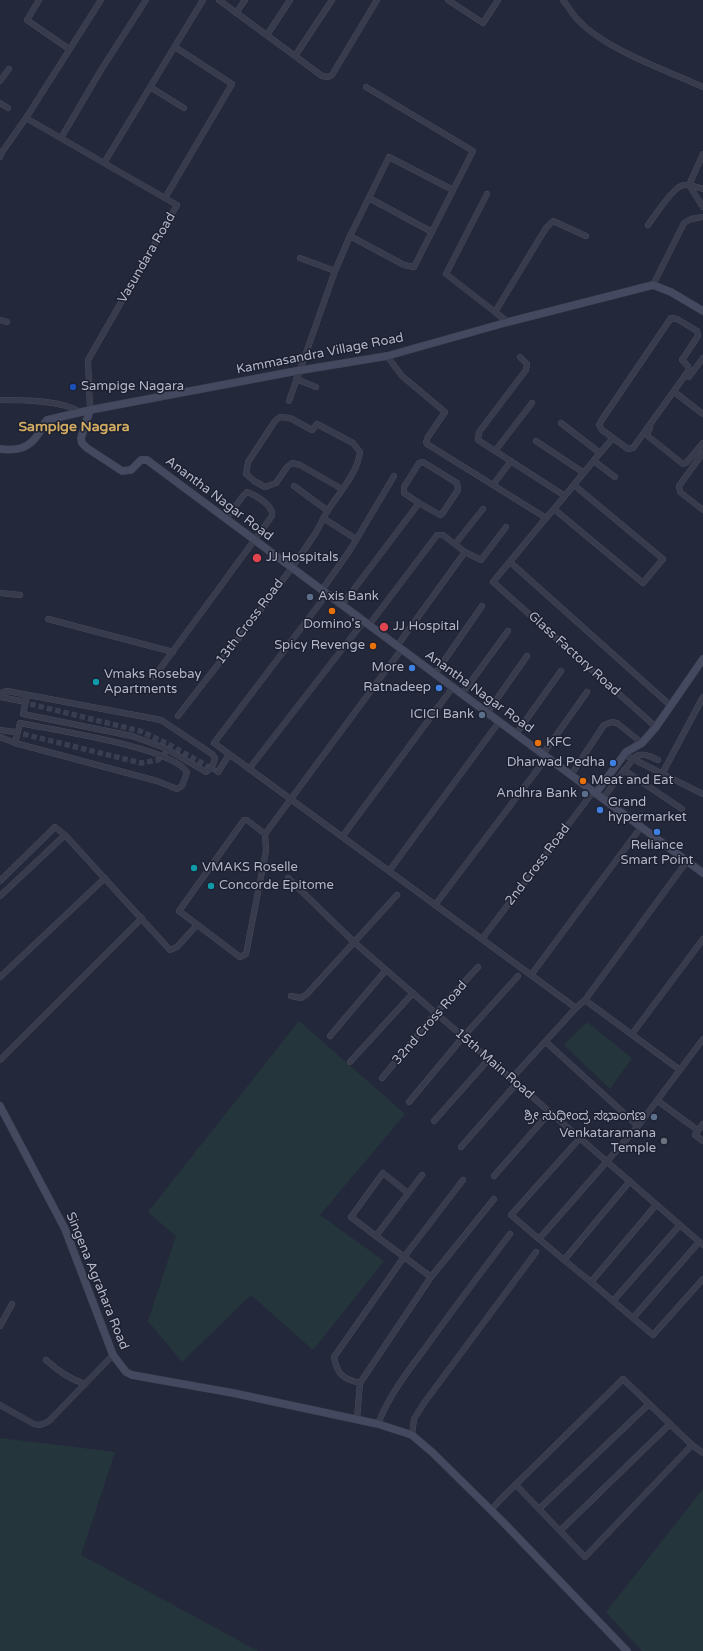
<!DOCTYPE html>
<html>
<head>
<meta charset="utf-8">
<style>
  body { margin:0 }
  canvas { display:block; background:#23283b }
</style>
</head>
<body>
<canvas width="703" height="1651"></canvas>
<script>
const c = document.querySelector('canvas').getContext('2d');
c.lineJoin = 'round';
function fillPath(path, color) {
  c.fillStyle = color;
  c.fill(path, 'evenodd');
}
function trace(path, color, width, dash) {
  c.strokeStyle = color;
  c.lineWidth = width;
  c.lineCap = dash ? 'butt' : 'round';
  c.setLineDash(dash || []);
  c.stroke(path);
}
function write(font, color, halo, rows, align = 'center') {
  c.font = font + ' "Varela Round","Noto Sans Kannada",sans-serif';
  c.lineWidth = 3;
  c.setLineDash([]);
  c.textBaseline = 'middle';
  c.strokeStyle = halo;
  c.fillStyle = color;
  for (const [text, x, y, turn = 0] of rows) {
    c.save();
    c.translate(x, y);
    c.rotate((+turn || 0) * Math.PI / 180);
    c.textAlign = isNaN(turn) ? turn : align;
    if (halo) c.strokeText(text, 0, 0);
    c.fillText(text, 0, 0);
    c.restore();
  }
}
fillPath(new Path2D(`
  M 299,1021 L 405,1114 L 320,1215 L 384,1261 L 313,1350 L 251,1295 L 182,1362 L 148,1321 L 176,1236 L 148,1212 Z
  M 587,1022 L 632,1058 L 610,1089 L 564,1045 Z
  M 0,1438 L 115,1452 L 81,1555 L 258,1651 L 0,1651 Z
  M 703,1489 L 703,1651 L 642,1651 L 606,1612 Z`), '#25353c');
trace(new Path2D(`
  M 22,702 L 140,731 L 168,744 L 218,772
  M 15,732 L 141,763 L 158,760 L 170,748`), '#393d50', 5.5, [5.5, 3]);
const street = new Path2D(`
  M 39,0 L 27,20 L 69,49
  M 219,0 L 295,56 L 332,0
  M 448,0 L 483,23 L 498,0
  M 563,0 C 568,6 572,14 578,20 C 606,50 666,70 703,87
  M 236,13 L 245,0
  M 267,35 L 290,0
  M 295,56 L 322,76 L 328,77 L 332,75 L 377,0
  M 0,81 L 9,69
  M 150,87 L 184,108
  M 0,103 L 8,108
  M 26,118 L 104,163
  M 61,138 L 101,70 L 146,0
  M 0,157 L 2,152 L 26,118 L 101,0
  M 689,185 L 703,154
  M 689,185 L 703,207
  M 487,194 L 446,274 L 495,312 L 546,228 L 553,221 L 586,236
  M 165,198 L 232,84 L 175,47
  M 369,198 L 432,232
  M 648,225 C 654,217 672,189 681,186 C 688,183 696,187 703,189
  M 350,236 L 404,265 L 414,267 L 473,151 L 366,87
  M 300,258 L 335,271
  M 653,285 L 684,223 L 691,219 L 703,217
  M 495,312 L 508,322
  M 0,320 L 7,322
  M 387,356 L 402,376 L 445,412 L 428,437 L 426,442 L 427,444 L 546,518 L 554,509 L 643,583 L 663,559 L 574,485
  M 520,357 L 527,364 L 526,370 L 479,432 L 478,440 L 565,496
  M 689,377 L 703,358
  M 296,379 L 316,387
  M 677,394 L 703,414
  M 0,400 C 20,400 63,400 79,412
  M 289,401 L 335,271 L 350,236 L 389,157 L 453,190
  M 90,410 L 88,360 L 177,205 L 104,163 L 203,0
  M 650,428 L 647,434 L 649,437 L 683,464 L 687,462 L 703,443
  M 536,441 L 584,473
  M 495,451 L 532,403
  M 600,453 L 613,438 L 602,430 L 599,425 L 601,421 L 671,318 L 677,319 L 697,331 L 698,336 L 682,360 L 688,366 L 689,370 L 633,448 L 628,449 L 613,438
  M 703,453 L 679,486 L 680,492 L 703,510
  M 594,461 L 615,477
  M 493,485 L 511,461
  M 294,486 L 328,511
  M 554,509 L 600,453 L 561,423
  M 323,518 L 356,539
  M 546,518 L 493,582 L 656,727
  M 455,544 L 483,509
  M 510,562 L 671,706
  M 322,590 L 350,550 L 394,476
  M 0,593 L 20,595
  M 327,594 L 214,743 L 576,1008
  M 342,605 L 419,503 L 404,493 L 404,487 L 419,463 L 423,462 L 457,483 L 458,490 L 442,514 L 440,515 L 419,503
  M 48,619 L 173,652
  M 369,625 L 437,535 L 443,535 L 465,552
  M 397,646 L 465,552 L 481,560 L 506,527
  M 435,674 L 482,606
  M 154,677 L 272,516 C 274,506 256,495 247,492 L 243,496 L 226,519
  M 0,693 L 7,691 L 161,720 L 212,754 L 215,758 C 214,764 211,769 206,772 L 165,748 L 132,736 L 23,714 L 27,696
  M 462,694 L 508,631
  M 0,697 L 21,701
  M 487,713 L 527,656
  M 178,716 C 224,656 273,597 315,534 C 320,526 323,518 328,510 C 339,493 358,472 360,452 L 353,443 L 317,424 L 312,430 L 290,418 L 280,417 L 275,421 L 248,462 L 246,474 L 254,481 L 265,487 L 276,483 L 287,467 L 292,463 L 300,465 L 342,489
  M 0,730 L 15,732
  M 516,734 L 561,671
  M 0,737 L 15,743 L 157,781 L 177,789 L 182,786 L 187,772 C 172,747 52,730 20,723 L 15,743
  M 543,754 L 587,692
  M 625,755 L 633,759 C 640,751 650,756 658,760
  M 249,769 L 364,621
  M 624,770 L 682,809
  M 218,772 L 229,755
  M 662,774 L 703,697
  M 571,775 L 604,725 L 612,722 L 617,723 L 642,743
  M 603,798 L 633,759 L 703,794
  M 265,834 L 247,820 L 244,820 L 179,911 L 240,957 L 246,954 L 266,851 L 265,834 L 401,650
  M 342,837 L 453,687
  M 389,871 L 499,722
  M 288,878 L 355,943 L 703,1245
  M 0,881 L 55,827 L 65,835 L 170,950 L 177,947 L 197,925
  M 0,896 L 65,835
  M 435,905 L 547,757
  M 482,939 L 593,792
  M 531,975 L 641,827
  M 0,977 L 105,878
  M 291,996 L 301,998 L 307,994 L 397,895
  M 585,1000 L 680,1070
  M 632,1034 L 703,939
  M 330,1036 L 386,970
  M 546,1042 L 638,1126
  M 0,1060 L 142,918
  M 350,1062 L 413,993
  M 382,1078 L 436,1013 L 478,967
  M 511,1079 L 576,1008 L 585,1000 L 687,861
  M 658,1101 L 696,1129
  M 409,1102 L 463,1037 L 518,976
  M 434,1121 L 489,1059
  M 703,1124 L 695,1135 L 703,1141
  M 580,1138 L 511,1215 L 539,1239 L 638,1126 L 703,1039
  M 461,1147 L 517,1083
  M 422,1175 L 376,1236 L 431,1277
  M 494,1176 L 550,1112
  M 376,1236 L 351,1217 L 383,1173 L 408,1193
  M 539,1239 L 564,1260 L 630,1181
  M 564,1260 L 591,1282 L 656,1205
  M 591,1282 L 613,1301 L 680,1225
  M 613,1301 L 633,1318 L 699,1242
  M 633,1318 L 653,1335 L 703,1279
  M 0,1326 L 12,1304
  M 46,1360 C 58,1371 69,1379 85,1384
  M 360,1383 C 343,1379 337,1374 334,1357 L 404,1257 L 463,1180
  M 0,1405 L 34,1424 C 40,1426 44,1424 49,1421 L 113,1355
  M 357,1419 L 360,1383 L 431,1277 L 494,1199
  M 378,1424 C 389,1395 408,1371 426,1347 C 454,1308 482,1271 510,1234
  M 412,1435 L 414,1419 L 424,1403 L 536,1252
  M 692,1445 L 703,1453
  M 539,1509 L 649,1404
  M 491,1510 L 500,1500 L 623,1379 L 692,1445 L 585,1557 L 516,1485
  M 560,1531 L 670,1424`);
const secondary = new Path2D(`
  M 90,410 L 296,371 L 387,356 L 508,322 L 653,285 L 671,292 L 703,311
  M 0,449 C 17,451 29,449 39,433 C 41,429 43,424 47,420 L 90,410 L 81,438 L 82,443 L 87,448 L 122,471 L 131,470 L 141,460 L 147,460 L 703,873
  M 596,793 L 626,752 L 642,743 L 656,727 L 703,659
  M 0,1106 L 65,1229 L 113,1355 L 126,1372 L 132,1375 L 233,1393 L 378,1424 L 412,1435 L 433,1453 L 503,1522 L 627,1651`);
trace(street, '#4f5364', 6);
trace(secondary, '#404455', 8);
trace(street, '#373b4c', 5.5);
trace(secondary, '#45495f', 7);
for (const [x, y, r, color] of [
  [73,387,4,"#1a4fb4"],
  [257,558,5,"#e0444e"],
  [310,597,4,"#5c6f8a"],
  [332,611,4,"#e8710a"],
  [384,627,5,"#e0444e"],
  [373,646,4,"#e8710a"],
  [412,668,4,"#3f7fe0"],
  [96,682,4,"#0f9aa8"],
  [439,688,4,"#3f7fe0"],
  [482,715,4,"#5c6f8a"],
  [538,743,4,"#e8710a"],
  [613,763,4,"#3f7fe0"],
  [583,781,4,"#e8710a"],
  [585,794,4,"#5c6f8a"],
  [600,810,4,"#3f7fe0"],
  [657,832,4,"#3f7fe0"],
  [194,868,4,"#0f9aa8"],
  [211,886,4,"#0f9aa8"],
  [654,1117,4,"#5c6f8a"],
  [664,1141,4,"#6b7280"]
]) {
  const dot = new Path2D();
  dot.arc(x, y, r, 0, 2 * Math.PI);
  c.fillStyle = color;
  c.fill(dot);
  trace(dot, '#1c2031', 1.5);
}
write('13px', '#b3b6c7', '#1c2031', [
  ["Vasundara Road",147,258,-60],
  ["Kammasandra Village Road",320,354,-11],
  ["Anantha Nagar Road",219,499,37],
  ["13th Cross Road",250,622,-53],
  ["Glass Factory Road",574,654,42],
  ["Anantha Nagar Road",479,692,36],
  ["2nd Cross Road",538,865,-53],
  ["32nd Cross Road",430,1023,-49],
  ["15th Main Road",494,1064,41],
  ["Singena Agrahara Road",97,1281,68]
]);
write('13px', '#b3b6c7', '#1c2031', [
  ["Sampige Nagara",81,387],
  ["JJ Hospitals",266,558],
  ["Axis Bank",318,597],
  ["Domino's",332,625,"center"],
  ["JJ Hospital",393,627],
  ["Spicy Revenge",365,646,"right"],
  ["More",404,668,"right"],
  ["Vmaks Rosebay",104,675],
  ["Apartments",104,690],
  ["Ratnadeep",431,688,"right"],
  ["ICICI Bank",474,715,"right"],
  ["KFC",546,743],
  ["Dharwad Pedha",605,763,"right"],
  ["Meat and Eat",591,781],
  ["Andhra Bank",577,794,"right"],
  ["Grand",608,803],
  ["hypermarket",608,818],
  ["Reliance",657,846,"center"],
  ["Smart Point",657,861,"center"],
  ["VMAKS Roselle",202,868],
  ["Concorde Epitome",219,886],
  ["ಶ್ರೀ ಸುಧೀಂದ್ರ ಸಭಾಂಗಣ",646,1117,"right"],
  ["Venkataramana",656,1134,"right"],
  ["Temple",656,1149,"right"]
], 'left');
write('bold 14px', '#d2ab63', '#1c2031', [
  ["Sampige Nagara",74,427]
]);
</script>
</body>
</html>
